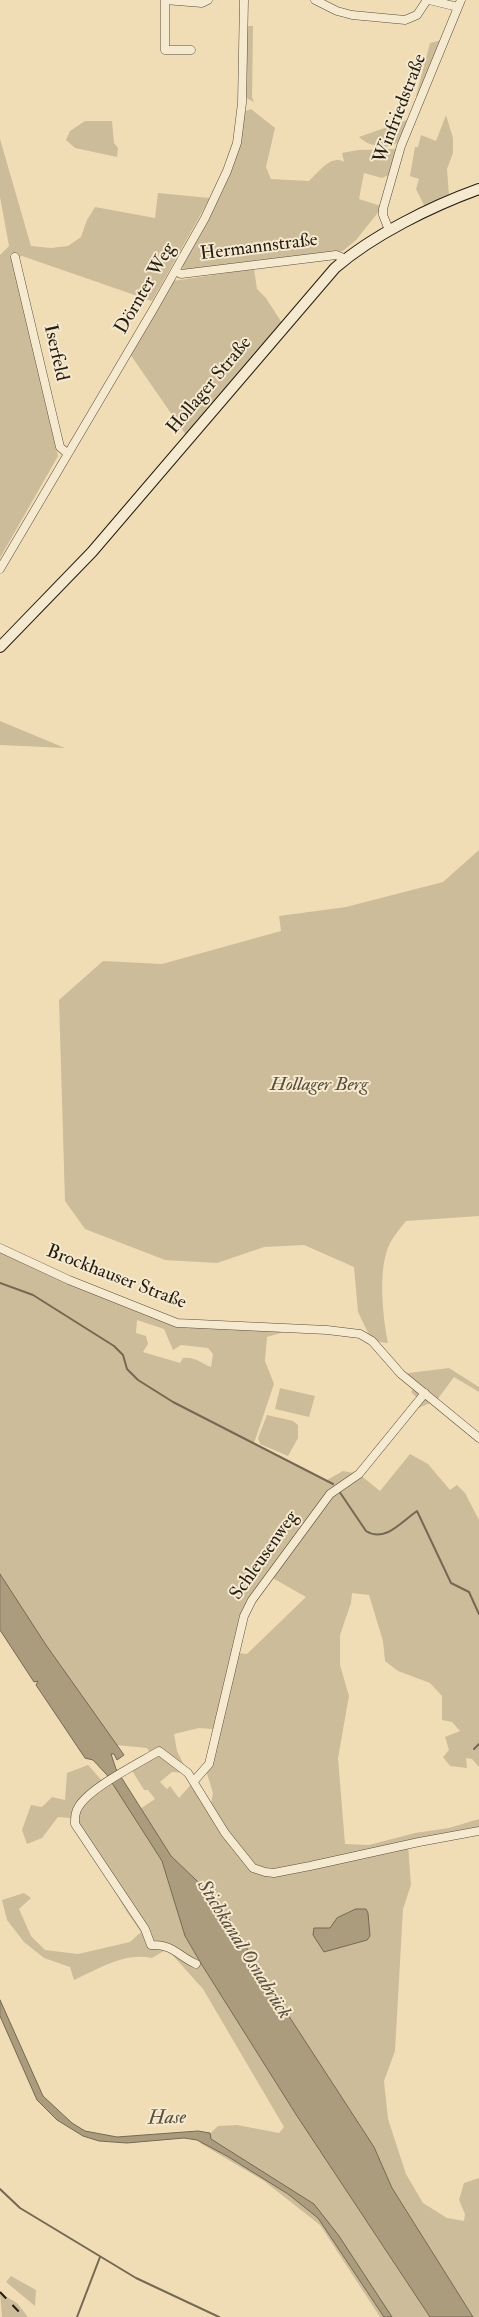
<!DOCTYPE html>
<html>
<head>
<meta charset="utf-8">
<style>
  body { margin:0 }
  canvas { display:block; background:#f0ddb6 }
</style>
</head>
<body>
<canvas width="479" height="2317"></canvas>
<script>
const c = document.querySelector('canvas').getContext('2d');
c.lineJoin = 'round';
function fillPath(path, color) {
  c.fillStyle = color;
  c.fill(path, 'evenodd');
}
function trace(path, color, width, dash) {
  c.strokeStyle = color;
  c.lineWidth = width;
  c.lineCap = dash ? 'butt' : 'round';
  c.setLineDash(dash || []);
  c.stroke(path);
}
function write(font, color, halo, rows, align = 'center') {
  c.font = font + ' "IM FELL Double Pica",serif';
  c.lineWidth = 4;
  c.setLineDash([]);
  c.textBaseline = 'middle';
  c.strokeStyle = halo;
  c.fillStyle = color;
  for (const [text, x, y, turn = 0] of rows) {
    c.save();
    c.translate(x, y);
    c.rotate((+turn || 0) * Math.PI / 180);
    c.textAlign = isNaN(turn) ? turn : align;
    if (halo) c.strokeText(text, 0, 0);
    c.fillText(text, 0, 0);
    c.restore();
  }
}
fillPath(new Path2D(`
  M 247,26 L 253,26 L 252,97 L 254,102 L 248,99 L 246,96 Z
  M 442,40 L 419,96 L 416,96 L 430,43 Z
  M 251,109 L 275,128 L 266,167 L 271,179 L 309,181 C 318,173 331,154 344,162 L 342,153 L 358,150 L 396,149 L 389,175 L 382,178 L 364,173 L 359,199 L 381,206 L 380,210 L 356,240 L 343,251 L 184,271 L 182,267 L 207,220 L 244,112 Z
  M 446,115 L 453,138 L 453,153 L 447,169 L 449,196 L 425,207 L 416,189 L 419,179 L 410,176 L 415,147 L 418,147 L 421,135 L 436,141 Z
  M 407,120 C 405,126 404,135 400,140 C 390,152 368,146 359,137 Z
  M 85,121 L 112,121 L 114,143 L 118,148 L 117,157 L 75,148 L 66,140 L 70,131 Z
  M 0,139 L 31,246 L 51,248 L 68,246 L 81,237 L 87,220 L 95,207 L 155,218 L 158,193 L 210,198 L 152,301 L 22,256 L 13,258 L 58,456 L 0,558 L 0,255 L 9,246 L 0,197 Z
  M 254,269 L 257,289 L 266,298 L 282,323 L 186,435 L 130,354 L 173,281 Z
  M 0,721 L 65,748 L 0,745 Z
  M 479,850 L 479,1216 L 406,1221 C 398,1231 389,1241 386,1254 C 379,1277 383,1319 388,1343 L 372,1341 L 358,1312 L 354,1267 L 304,1245 L 264,1247 L 217,1263 L 165,1260 L 85,1229 L 65,1201 L 59,1000 L 103,961 L 162,964 L 281,931 L 279,916 L 346,907 L 443,882 Z
  M 0,1248 L 177,1323 L 297,1328 L 267,1337 L 265,1361 L 274,1384 L 254,1443 L 325,1481 L 343,1471 L 359,1474 L 380,1491 L 410,1454 L 428,1464 L 450,1490 L 457,1485 L 465,1493 L 479,1520 L 479,1767 L 472,1759 L 466,1758 L 467,1768 L 450,1766 L 443,1757 L 449,1750 L 445,1737 L 460,1731 L 452,1722 L 442,1720 L 442,1696 L 430,1683 L 398,1671 L 385,1661 L 383,1641 L 369,1595 L 352,1593 L 351,1603 L 340,1635 L 340,1665 L 349,1696 L 338,1758 L 345,1844 L 369,1845 L 415,1833 L 449,1828 L 479,1819 L 479,1829 L 408,1844 L 411,1885 L 403,1909 L 395,2051 L 384,2081 L 388,2119 L 406,2174 L 423,2203 L 447,2218 L 464,2221 L 465,2214 L 459,2200 L 464,2183 L 479,2178 L 479,2317 L 473,2317 L 392,2188 L 374,2147 L 281,2004 L 218,1901 L 171,1856 L 140,1809 L 155,1799 L 148,1790 L 144,1790 L 131,1769 L 151,1755 L 147,1748 L 116,1745 L 46,1645 L 0,1574 ZM 137,1320 L 164,1329 L 173,1350 L 181,1345 L 208,1348 L 213,1354 L 211,1367 C 201,1363 194,1356 183,1358 L 180,1363 L 143,1352 L 148,1344 L 146,1336 L 136,1333 ZM 269,1576 L 306,1597 L 247,1654 L 237,1653 L 248,1611 ZM 199,1728 L 213,1729 L 205,1767 L 213,1793 L 211,1804 L 194,1781 L 179,1798 L 170,1786 L 167,1789 L 160,1782 L 172,1772 L 188,1773 L 177,1751 L 174,1734 Z
  M 449,1368 L 479,1387 L 479,1392 L 454,1377 L 437,1400 L 407,1413 L 419,1400 L 411,1392 L 415,1386 L 401,1374 Z
  M 280,1388 L 315,1396 L 309,1417 L 275,1409 Z
  M 267,1415 L 293,1421 L 298,1425 L 298,1438 L 288,1456 L 260,1444 L 258,1438 Z
  M 88,1765 L 105,1784 L 111,1780 L 162,1861 L 185,1936 L 202,1965 L 297,2116 L 430,2317 L 380,2317 L 320,2225 L 264,2181 L 200,2143 L 218,2126 L 237,2125 L 279,2133 L 284,2127 L 203,1989 L 167,1949 L 152,1958 C 125,1952 98,1969 74,1980 L 70,1967 L 44,1958 L 24,1942 L 7,1920 L 2,1900 L 24,1893 L 31,1898 L 19,1909 L 31,1936 L 45,1950 L 78,1954 L 130,1942 L 141,1932 L 127,1912 L 71,1818 L 58,1817 L 42,1838 L 27,1844 L 22,1830 L 31,1805 L 42,1807 L 52,1797 L 65,1800 L 67,1773 Z
  M 11,2276 L 36,2290 L 35,2306 L 6,2282 Z
  M 0,2293 L 17,2303 L 28,2317 L 2,2317 Z`), '#cdbc9a');
const water = new Path2D(`
  M 0,1574 L 46,1645 L 124,1755 L 117,1760 L 114,1754 L 111,1754 L 116,1769 L 171,1856 L 218,1901 L 281,2004 L 374,2147 L 392,2188 L 473,2317 L 430,2317 L 297,2116 L 202,1965 L 185,1936 L 162,1861 L 107,1775 L 93,1760 L 85,1758 L 36,1685 L 38,1681 L 34,1682 L 0,1630 Z
  M 356,1909 L 366,1909 L 368,1913 L 370,1936 L 367,1940 L 324,1952 L 313,1935 L 314,1928 L 330,1928 L 337,1918 Z
  M 0,2000 L 43,2096 L 72,2123 L 85,2131 L 117,2137 L 198,2131 L 210,2133 L 211,2139 L 314,2204 L 339,2236 L 392,2317 L 384,2317 L 318,2218 L 288,2194 L 227,2156 L 197,2140 L 184,2138 L 127,2143 L 99,2141 L 83,2136 L 57,2120 L 37,2100 L 0,2016 Z`);
fillPath(water, '#ab9c7e');
trace(water, '#756953', 1);
trace(new Path2D(`
  M 0,1283 L 33,1295 L 114,1346 L 123,1355 L 127,1369 L 138,1380 L 173,1402 L 333,1484
  M 339,1491 L 366,1531 C 385,1543 401,1522 417,1511 L 451,1583 L 469,1592 L 479,1614
  M 474,1749 L 479,1744
  M 0,2189 L 20,2208 L 136,2278 L 219,2317
  M 77,2317 L 100,2257`), '#756953', 2);
const street = new Path2D(`
  M 165,0 L 165,50 L 191,50
  M 165,0 L 202,3 L 208,0
  M 315,0 L 337,11 L 352,15 L 405,20 L 417,15 L 427,0
  M 429,0 L 458,7
  M 389,230 L 383,215 L 383,209 L 401,146 L 461,0
  M 15,257 L 60,447 L 67,453
  M 175,271 L 181,274 L 336,255 L 346,259
  M 0,569 L 154,308 L 205,218 L 227,171 L 237,143 L 242,103 L 244,0
  M 0,1248 L 69,1280 L 177,1323 L 327,1330 L 360,1334 L 372,1341 L 401,1374 L 479,1438
  M 194,1781 L 209,1764 L 244,1616 L 252,1600 L 330,1494 L 359,1474 L 425,1393
  M 196,1964 C 178,1956 173,1944 151,1945 L 145,1929 L 75,1824 C 75,1817 75,1812 79,1806 C 91,1787 139,1763 159,1751 L 188,1773 L 225,1833 L 253,1868 L 265,1872 L 274,1873 L 310,1866 L 419,1842 L 479,1831`);
const secondary = new Path2D(`
  M 0,647 L 92,552 L 335,268 C 373,235 432,206 479,189`);
trace(street, '#584d3b', 9);
trace(secondary, '#251d12', 12);
trace(street, '#f5e9d0', 8);
trace(secondary, '#f5e9d0', 10);
trace(new Path2D(`
  M 0,2292 L 24,2317`), '#251d12', 2, [9, 9]);
write('19px', '#251d12', '#f5e9d0', [
  ["Winfriedstraße",401,109,-69],
  ["Hermannstraße",259,248,-7],
  ["Dörnter Weg",146,289,-60],
  ["Iserfeld",55,353,77],
  ["Hollager Straße",210,386,-50],
  ["Brockhauser Straße",116,1278,21],
  ["Schleusenweg",265,1556,-55]
]);
write('italic 19px', '#574d3b', '#f5e9d0', [
  ["Hollager Berg",319,1086]
]);
write('italic 20px', '#5b503d', '#f5e9d0', [
  ["Stichkanal Osnabrück",243,1950,58],
  ["Hase",167,2119,-1]
]);
</script>
</body>
</html>
